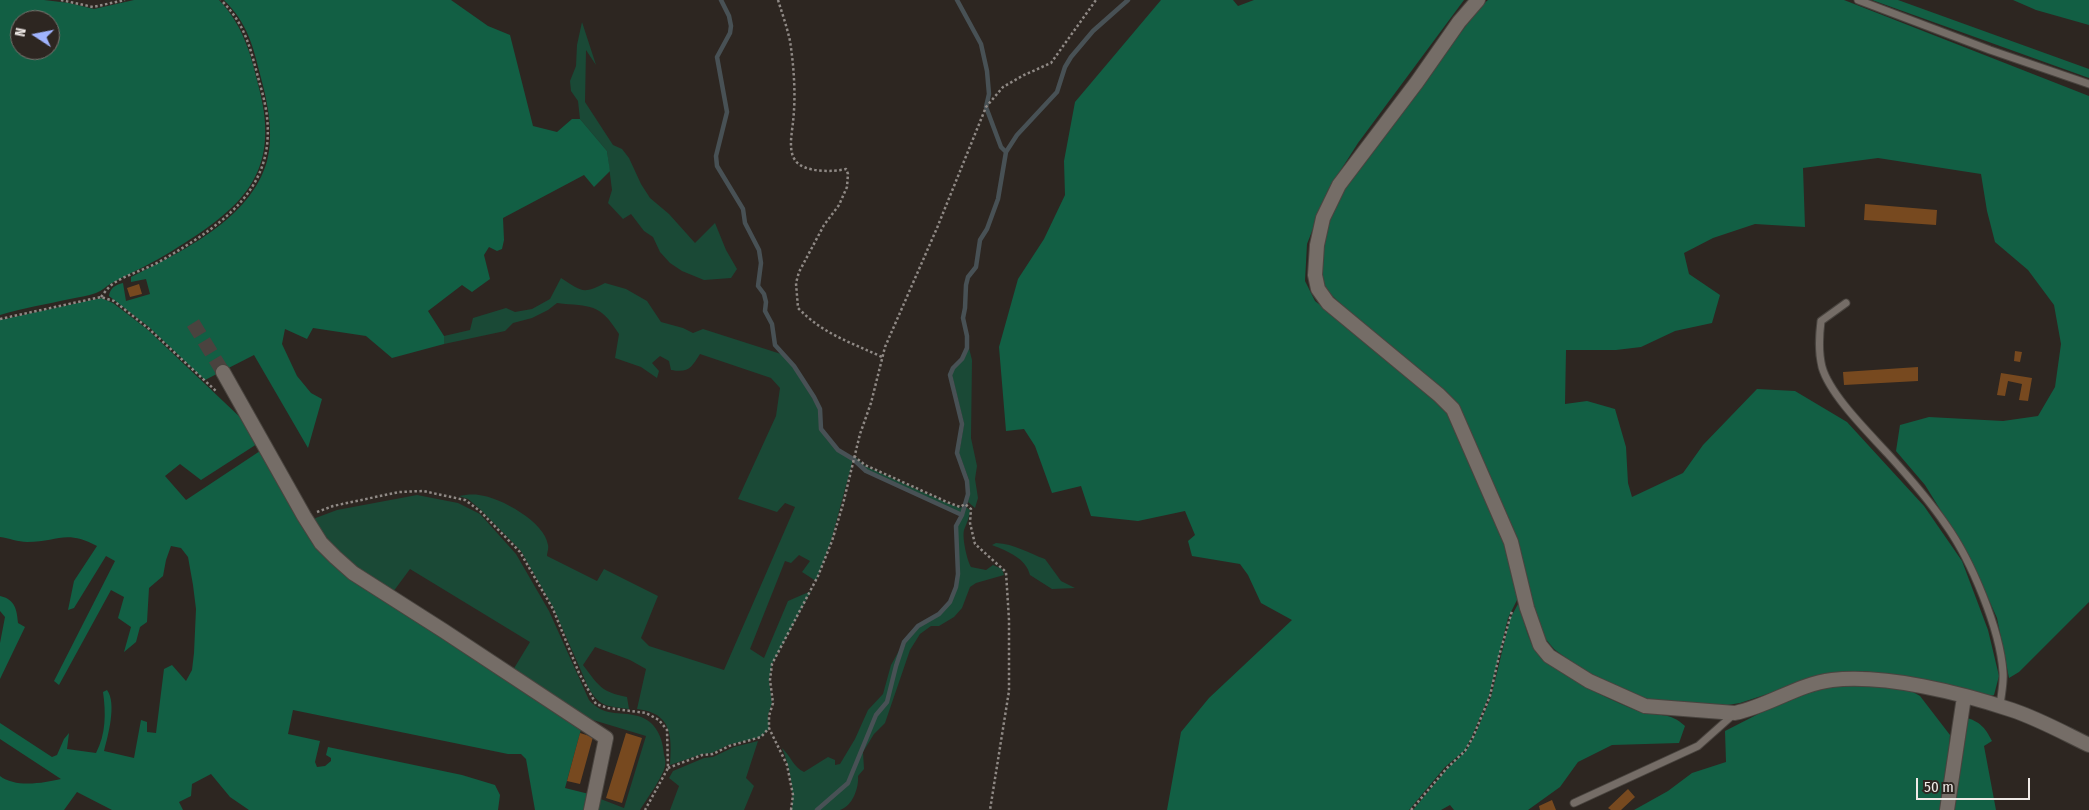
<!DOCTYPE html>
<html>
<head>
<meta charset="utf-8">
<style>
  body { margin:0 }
  #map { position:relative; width:2089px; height:810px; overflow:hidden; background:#2d2621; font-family:"Fira Sans Condensed",sans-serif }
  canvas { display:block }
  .north { position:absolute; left:10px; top:10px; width:50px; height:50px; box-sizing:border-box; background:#2d2621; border:1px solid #7b7470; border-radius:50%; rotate:281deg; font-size:14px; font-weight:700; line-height:20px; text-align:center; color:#efeae7 }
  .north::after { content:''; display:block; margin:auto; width:18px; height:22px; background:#a0b3fd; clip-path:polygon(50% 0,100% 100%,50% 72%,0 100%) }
  .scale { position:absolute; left:1916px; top:778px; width:114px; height:22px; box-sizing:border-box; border:2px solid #efeae7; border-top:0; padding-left:6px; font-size:15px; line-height:18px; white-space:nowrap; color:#efeae7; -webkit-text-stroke:4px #2d2621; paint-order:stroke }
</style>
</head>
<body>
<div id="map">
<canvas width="2089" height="810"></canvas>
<div class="north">N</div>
<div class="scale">50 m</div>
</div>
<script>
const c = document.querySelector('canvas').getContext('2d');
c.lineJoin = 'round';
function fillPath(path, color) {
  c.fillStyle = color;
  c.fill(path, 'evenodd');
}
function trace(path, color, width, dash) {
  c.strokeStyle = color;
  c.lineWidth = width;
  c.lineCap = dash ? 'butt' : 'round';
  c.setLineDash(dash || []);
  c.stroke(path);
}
fillPath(new Path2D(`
  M 582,22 L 596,65 L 586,50 L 585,102 L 613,145 L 622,149 L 629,158 L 641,184 L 650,198 L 669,214 L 695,243 L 715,223 L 726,250 L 737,269 L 731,278 L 704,280 L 682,271 L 670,263 L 660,252 L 653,237 L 644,231 L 631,214 L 623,219 L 608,203 L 612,190 L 607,151 L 580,119 L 578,101 L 571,91 L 570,81 L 576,66 L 577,45 Z
  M 561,278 C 582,291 582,295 605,283 L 626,289 L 647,301 L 661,322 L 683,328 L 693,333 L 703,329 L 781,354 L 789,361 L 819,409 L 820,429 L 827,440 L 837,451 L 853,460 L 831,541 L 816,581 L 802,572 L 810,561 L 799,555 L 791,563 L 785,561 L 750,649 L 764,658 L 788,601 L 811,591 L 772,664 L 769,680 L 772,703 L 768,715 L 769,729 L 760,737 L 728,745 L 712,753 L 702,754 L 670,765 C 672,736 672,713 637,709 L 646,669 L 630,660 L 595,647 L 583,665 C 599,686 601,692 627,697 L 629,709 C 608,706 601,708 589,689 L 553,607 L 521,551 L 481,510 L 468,499 L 459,496 C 465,495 472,494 479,495 C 500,497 545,522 548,545 C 549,548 547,553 547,556 L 597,581 L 604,569 L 658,596 L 641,638 L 649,646 L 724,670 L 795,507 L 785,503 L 777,512 L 738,499 L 776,416 L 780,388 L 771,378 L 700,354 C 691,368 689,373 671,370 L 669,361 L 660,356 L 652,363 L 659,371 L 657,378 L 641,367 L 615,358 L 619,334 C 599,302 591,307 557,303 L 548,310 L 532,318 L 513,323 L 505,331 L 444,344 L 444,336 L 470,330 L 473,318 L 506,308 L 515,312 L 532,309 L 550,299 Z
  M 969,348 L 972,360 L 971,438 L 977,466 L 975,479 L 978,498 L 975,508 L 968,502 L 969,480 L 959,453 L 964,424 L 952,375 L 954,369 L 963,360 Z
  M 855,457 L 865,466 L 947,503 L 960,508 L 963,506 L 961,514 L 867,470 L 854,459 Z
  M 417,495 L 458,503 L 480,514 L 516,554 L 549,611 L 589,700 C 604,717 618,711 638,716 C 656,721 663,738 664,755 C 665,758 666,763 665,766 C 663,777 646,800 640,810 L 596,810 L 598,798 L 624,808 L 646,736 L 583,717 L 513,670 L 530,642 L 410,569 L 393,592 L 352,566 L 337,552 L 313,519 L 337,510 Z
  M 966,507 L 970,510 C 969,519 967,522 964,530 C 962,538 967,560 971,567 L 986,570 L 993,565 L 1002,569 L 1004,575 L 976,583 L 970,587 L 962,608 L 954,617 L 939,626 L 931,626 L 920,634 L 910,650 L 885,723 L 874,734 L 863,752 L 864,769 L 858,776 C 859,787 853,806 840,810 C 834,810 825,810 819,810 L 849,784 L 877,716 L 888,703 L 897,666 L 906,643 L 919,627 L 940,615 L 951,602 L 957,588 L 959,574 L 957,527 Z
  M 996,543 C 1015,544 1028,553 1045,559 L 1061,581 L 1075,588 L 1052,589 L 1030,575 C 1026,558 1007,551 992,545 Z
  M 900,649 L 886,702 L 875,714 L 847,782 L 815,810 L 792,810 C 794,788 790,768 782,748 C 790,755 794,768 804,772 L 828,757 L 835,760 L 835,765 L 840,764 L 855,739 L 868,710 L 883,694 L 891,665 Z
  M 758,741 L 746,778 L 754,786 L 744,810 L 670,810 L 679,786 L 669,778 L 673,771 L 704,758 L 713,757 L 734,747 Z`), '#1a4936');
fillPath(new Path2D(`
  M 0,0 L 44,0 L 69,3 L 94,9 L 134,0 L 219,0 C 243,25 251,54 259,88 C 282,175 240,209 172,251 C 153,263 132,272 112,283 C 106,286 102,291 96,293 C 88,296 78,297 70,299 C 47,304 23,308 0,315 ZM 20,20 L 50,20 L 50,50 L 20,50 Z
  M 224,0 L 451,0 L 488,26 L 510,35 L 533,126 L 557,132 L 572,119 L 580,119 L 607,151 L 610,171 L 594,187 L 584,175 L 503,218 L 504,240 L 502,249 L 497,251 L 489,247 L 484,255 L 490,279 L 472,292 L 462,285 L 428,311 L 444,336 L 444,344 L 392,358 L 366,336 L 313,328 L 307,339 L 285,329 L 282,344 L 297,376 L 311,393 L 322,399 L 308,448 L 254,355 L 205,380 L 149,327 L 109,296 C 110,288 115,285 123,283 L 126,301 L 150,294 L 146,279 L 131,282 L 131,277 C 181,252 251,219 267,161 C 274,135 268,104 261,78 C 253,46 248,24 224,0 Z
  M 1161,0 L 1233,0 L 1238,6 L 1254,0 L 1464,0 L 1358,143 L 1328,190 L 1307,244 L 1305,281 L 1315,301 L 1427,391 L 1447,412 L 1505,543 L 1518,598 L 1508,618 L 1489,696 L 1472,736 L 1465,750 L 1445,767 L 1409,810 L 1167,810 L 1181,732 L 1209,698 L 1292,620 L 1261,603 L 1248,575 L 1240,564 L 1192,556 L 1188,541 L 1195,535 L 1185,511 L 1138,521 L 1091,516 L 1081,486 L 1052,493 L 1035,446 L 1024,429 L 1006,431 L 999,347 L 1018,279 L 1044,239 L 1065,195 L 1064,161 L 1075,102 Z
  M 1488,0 L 1844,0 L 2089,96 L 2089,602 L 2019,672 L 2009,678 L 1997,618 L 1969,556 L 1925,485 L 1896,451 L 1900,425 L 1929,417 L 2003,421 L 2038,416 L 2055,387 L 2061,344 L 2054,305 L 2028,270 L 1995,242 L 1987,211 L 1981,174 L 1878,158 L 1803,168 L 1805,227 L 1755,224 L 1713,238 L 1684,253 L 1689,274 L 1720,295 L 1712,323 L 1675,331 L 1641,347 L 1616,350 L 1566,350 L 1565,404 L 1587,401 L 1615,409 L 1626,447 L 1628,483 L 1632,497 L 1683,473 L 1703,445 L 1757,389 L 1795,391 L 1847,422 L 1924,506 L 1962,561 L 1988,630 L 1999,676 L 1994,695 L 1985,697 L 1919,680 L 1865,671 L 1828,674 L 1740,703 L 1708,708 L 1643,699 L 1583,671 L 1554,649 L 1544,637 L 1465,424 L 1447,392 L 1368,329 L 1327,291 L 1320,275 L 1323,240 L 1334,207 L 1359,166 L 1481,6 Z
  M 1872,0 L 1898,0 L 2089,69 L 2089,78 Z
  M 2013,0 L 2089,0 L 2089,25 L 2036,10 Z
  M 101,298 L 113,303 L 147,329 L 243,420 L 257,444 L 201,480 L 180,464 L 165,476 L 186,500 L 260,451 L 304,530 L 321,552 L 352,579 L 582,726 L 565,788 L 589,794 L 587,810 L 535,810 L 526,759 L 521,754 L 508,754 L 293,710 L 288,734 L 320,741 L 315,762 L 317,767 L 325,766 L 331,761 L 331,758 L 326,755 L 328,747 L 462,775 L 495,785 L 500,795 L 498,810 L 249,810 L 230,797 L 211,774 L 192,784 L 191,796 L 179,802 L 183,810 L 112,810 L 77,792 L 64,810 L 0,810 L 0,776 C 15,788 44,783 61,779 L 0,739 L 0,723 L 52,757 L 57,755 L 64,739 L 69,733 L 67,749 L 96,753 C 106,734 106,713 103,692 L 107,690 C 117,703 108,736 104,751 L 134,758 L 141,720 L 147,722 L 147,732 L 156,733 L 164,669 L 172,665 L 186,681 L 192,670 L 194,653 L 196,609 L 193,585 L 188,557 L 181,548 L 171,546 L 166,560 L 163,576 L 149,588 L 147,622 L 140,627 L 136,642 L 124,652 L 131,627 L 118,618 L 124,597 L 111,590 L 59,685 L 54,681 L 115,561 L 106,556 L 74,608 L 68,610 L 74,581 L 97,546 C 65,529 58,542 27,542 C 18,542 9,538 0,537 L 0,320 Z
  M 0,596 C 15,599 17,610 18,623 L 25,627 L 0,679 L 0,643 L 5,617 L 0,611 Z
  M 1519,602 C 1523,614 1525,630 1531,642 C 1543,668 1612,702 1639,711 C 1658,717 1669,711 1685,726 L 1679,743 L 1612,745 L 1578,762 L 1560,787 L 1528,810 L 1454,810 L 1450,805 L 1441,810 L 1413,810 L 1447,769 L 1466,751 L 1474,737 L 1491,697 L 1510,619 Z
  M 1832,684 L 1906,688 L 1920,696 L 1950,735 L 1947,773 L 1940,810 L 1634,810 L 1668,791 L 1692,773 L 1726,762 L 1725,731 L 1768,709 Z
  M 1965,717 C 1980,722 1985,727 1992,741 L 1984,746 L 1996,810 L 1951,810 Z`), '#125f44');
trace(new Path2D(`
  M 721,0 L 729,16 L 731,26 L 730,33 L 717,57 L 727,112 L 716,156 L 717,166 L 743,209 L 745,223 L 759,250 L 761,263 L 758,286 L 764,294 L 766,302 L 765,311 L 772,324 L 775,345 L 794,366 L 814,397 L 820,409 L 821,429 L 838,450 L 853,459 L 866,471 L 962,515
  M 957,0 L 981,44 L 987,71 L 989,94 L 986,107 L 1001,147 L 1006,152
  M 817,810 L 848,783 L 876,715 L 887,702 L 896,666 L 904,642 L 918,626 L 939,614 L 950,602 L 956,587 L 958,574 L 956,526 L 962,515 L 968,494 L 967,481 L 957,453 L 962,424 L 950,375 L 953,368 L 962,359 L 967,348 L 967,336 L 963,318 L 965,308 L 966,285 L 968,277 L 976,267 L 980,240 L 987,229 L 998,199 L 1006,152 L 1017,135 L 1057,92 L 1065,67 L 1071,57 L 1093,31 L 1128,0`), '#485155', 4.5);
fillPath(new Path2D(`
  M 1865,204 L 1937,210 L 1936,225 L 1864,220 Z
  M 139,284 L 142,294 L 130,297 L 127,288 Z
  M 2015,351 L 2022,352 L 2020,362 L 2014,361 Z
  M 1918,367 L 1918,381 L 1844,385 L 1843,372 Z
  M 2001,373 L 2032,378 L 2028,401 L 2019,400 L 2022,384 L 2008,381 L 2005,396 L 1997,395 Z
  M 580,733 L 593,737 L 580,784 L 567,781 Z
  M 626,733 L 642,738 L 622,803 L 606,798 Z
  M 1628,789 L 1635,797 L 1621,810 L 1611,810 L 1608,808 Z
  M 1552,800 L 1556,810 L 1540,810 L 1539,806 Z`), '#77491f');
trace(new Path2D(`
  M 193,323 L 223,372`), '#4a433f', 14, [14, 7]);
const service = new Path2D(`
  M 1858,0 L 1990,50 L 2089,84
  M 1846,303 L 1821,321 C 1819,337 1818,351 1822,367 C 1830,395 1868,432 1888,454 C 1908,476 1929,500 1946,525 C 1971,560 2000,629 2003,672 C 2004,683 2001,695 2000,706
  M 1574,803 L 1698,746 L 1734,714`);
const minor = new Path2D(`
  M 1478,0 L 1459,22 L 1417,82 L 1339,185 L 1323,218 L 1317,245 L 1315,275 L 1318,289 L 1328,303 L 1439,395 L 1453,409 L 1511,542 L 1527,608 L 1540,645 L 1549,656 L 1589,681 L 1645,706 L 1735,713 C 1769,706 1798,684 1832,680 C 1886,674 1961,693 2012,710 C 2039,719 2064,733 2089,745
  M 223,372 L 304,516 L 321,543 L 335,557 L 353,573 L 444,631 L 606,738 L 591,810
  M 1947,810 L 1964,697`);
trace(service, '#49443f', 9);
trace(minor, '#49443f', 16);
trace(new Path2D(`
  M 61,0 L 93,7 L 125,0
  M 778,0 C 782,13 787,27 790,41 C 794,67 796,96 793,122 C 792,133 788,150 795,160 C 803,173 834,172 846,169 L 848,174 L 847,187 L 839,205 L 824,225 L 799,272 L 796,283 L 798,308 C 823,334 850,342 882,357
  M 101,297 C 105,292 109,286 114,283 C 128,274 144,270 159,262 C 231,220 288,181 261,88 C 251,53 248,27 221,0
  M 0,319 L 101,297 L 114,301 L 148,328 L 216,391
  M 854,456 L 865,465 L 947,502 L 960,507 L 965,504 L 971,509 L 970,523 L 975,544 L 1006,572 L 1009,620 L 1009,691 L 990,810
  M 317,512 L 333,506 L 399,492 L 423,491 L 465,500 L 480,511 L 520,552 L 553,609 L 579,673 L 596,704 L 608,708 L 646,713 L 659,720 L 667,730 L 668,768 L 645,810
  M 668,768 L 702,755 L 713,754 L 729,746 L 761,737 L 769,728
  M 791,810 L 793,795 L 787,765 L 769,728 L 769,716 L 773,703 L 770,680 L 772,664 L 818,576 L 832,541 L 843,504 L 860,434 L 871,403 L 885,347 L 937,228 L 986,107 L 1003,87 L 1024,75 L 1051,63 L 1096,0
  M 1411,810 L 1447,768 L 1465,751 L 1473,737 L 1490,696 L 1499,656 L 1512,611`), '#8f8985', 2.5, [2.5, 2.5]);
trace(service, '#756d67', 7);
trace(minor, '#756d67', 14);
</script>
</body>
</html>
